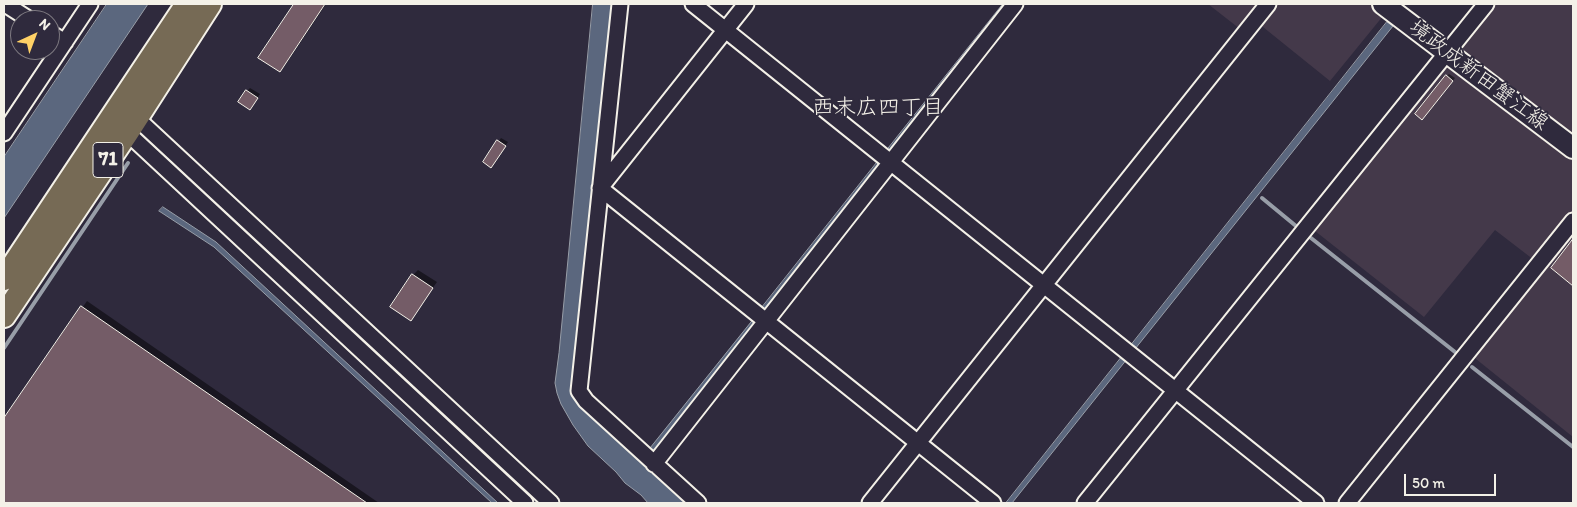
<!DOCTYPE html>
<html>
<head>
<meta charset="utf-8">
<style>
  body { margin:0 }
  #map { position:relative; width:1577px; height:507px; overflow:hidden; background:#2f2a3d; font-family:Itim,sans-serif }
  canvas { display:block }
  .frame { position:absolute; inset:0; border:5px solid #f4f1e8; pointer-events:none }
  .north { position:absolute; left:10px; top:10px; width:50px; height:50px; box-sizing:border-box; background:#2f2a3d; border:1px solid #7e7a81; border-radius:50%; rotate:43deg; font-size:14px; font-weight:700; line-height:20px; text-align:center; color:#f4f1e8 }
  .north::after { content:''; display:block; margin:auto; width:18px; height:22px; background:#ffd166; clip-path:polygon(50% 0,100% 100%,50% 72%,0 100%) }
  .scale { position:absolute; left:1404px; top:474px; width:92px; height:22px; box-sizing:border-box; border:2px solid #f4f1e8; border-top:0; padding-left:6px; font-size:15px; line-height:18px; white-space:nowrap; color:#f4f1e8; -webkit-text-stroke:4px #2f2a3d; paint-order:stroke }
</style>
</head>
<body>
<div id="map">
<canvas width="1577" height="507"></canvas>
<div class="frame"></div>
<div class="north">N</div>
<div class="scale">50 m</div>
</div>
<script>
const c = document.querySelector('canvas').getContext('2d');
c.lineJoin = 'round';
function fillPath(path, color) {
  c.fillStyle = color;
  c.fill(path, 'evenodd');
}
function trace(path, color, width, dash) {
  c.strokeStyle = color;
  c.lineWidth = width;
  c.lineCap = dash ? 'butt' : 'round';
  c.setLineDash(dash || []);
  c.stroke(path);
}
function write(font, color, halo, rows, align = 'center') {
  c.font = font + ' Itim,"Klee One",sans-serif';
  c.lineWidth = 4;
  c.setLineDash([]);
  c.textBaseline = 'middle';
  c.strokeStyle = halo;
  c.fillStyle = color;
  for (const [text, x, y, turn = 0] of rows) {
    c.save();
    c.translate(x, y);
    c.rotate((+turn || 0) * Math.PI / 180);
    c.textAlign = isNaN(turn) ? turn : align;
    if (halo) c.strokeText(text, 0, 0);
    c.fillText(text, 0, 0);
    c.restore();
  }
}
fillPath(new Path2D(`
  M 1208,4 L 1259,4 L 1240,29 Z
  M 1274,4 L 1372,4 L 1382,12 L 1383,16 L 1330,81 L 1258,23 Z
  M 1494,4 L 1573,4 L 1573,137 L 1463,52 L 1462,43 Z
  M 1450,64 L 1573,157 L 1573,211 L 1534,260 L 1495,230 L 1424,317 L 1315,231 L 1315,228 L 1442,67 Z
  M 1573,230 L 1573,437 L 1476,359 L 1474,355 Z`), '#44394a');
const water = new Path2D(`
  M 107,4 L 148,4 L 4,218 L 4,157 Z
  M 593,4 L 615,4 L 575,379 L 642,458 L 755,317 L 759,320 L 649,464 L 692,503 L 648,503 L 641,495 L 625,483 L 616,472 L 588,446 L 573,425 L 561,404 L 557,393 L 555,383 L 559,353 Z
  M 1003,4 L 1010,4 L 891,154 L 887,150 Z
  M 1387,22 L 1393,26 L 1012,503 L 1006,503 Z
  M 879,160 L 883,163 L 764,313 L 760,310 Z
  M 163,207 L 216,242 L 498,503 L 492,503 L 214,247 L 159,211 Z`);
fillPath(water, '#5b677e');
trace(water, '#989ea8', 1);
fillPath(new Path2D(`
  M 295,4 L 326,4 L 286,64 L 280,71 L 260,58 Z
  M 1449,74 L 1455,78 L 1425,116 L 1447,76 Z
  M 250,88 L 260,94 L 253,105 L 247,91 Z
  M 501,138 L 508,142 L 491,166 L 484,162 Z
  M 418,270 L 437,282 L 410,320 L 413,275 Z
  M 87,301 L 379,503 L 4,503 L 4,420 Z`), '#0007');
trace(new Path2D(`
  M 1262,198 L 1296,226
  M 1311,238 L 1455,352
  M 4,348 L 128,163
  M 1472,367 L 1573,447`), '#989ea8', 4);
const building = new Path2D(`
  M 294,4 L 325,4 L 280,72 L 258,58 Z
  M 1446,75 L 1453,81 L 1422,120 L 1415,114 Z
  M 246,90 L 258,98 L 250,110 L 238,102 Z
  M 497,140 L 506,146 L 491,168 L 483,162 Z
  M 1573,239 L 1573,286 L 1551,268 Z
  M 412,274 L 433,288 L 411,321 L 390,307 Z
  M 81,306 L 367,503 L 4,503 L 4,418 Z`);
fillPath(building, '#745c67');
trace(building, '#f4f1e8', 1);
const street = new Path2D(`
  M 5,4 L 30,20
  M 620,4 L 579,391 L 586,401 L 698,503
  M 693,4 L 1316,503
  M 50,33 L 65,42
  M 130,112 L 551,503
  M 122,128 L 525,503
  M 4,133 L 90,4
  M 600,188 L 993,503
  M 600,188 L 746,4
  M 654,464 L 1015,4
  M 870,503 L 1268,4
  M 1085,503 L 1486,4
  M 1347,503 L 1573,221`);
const secondary = new Path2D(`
  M 1383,4 L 1573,148`);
const primary = new Path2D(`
  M 4,279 L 187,4
  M 4,316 L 127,133 L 210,4`);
trace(street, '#f4f1e8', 19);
trace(secondary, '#f4f1e8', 24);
trace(primary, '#f4f1e8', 26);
trace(street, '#2f2a3d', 15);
trace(secondary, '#2f2a3d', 20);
trace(primary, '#766a55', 22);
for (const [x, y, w] of [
  [108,160,30]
]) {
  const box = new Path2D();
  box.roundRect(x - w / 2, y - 17.5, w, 35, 4);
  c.fillStyle = '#2f2a3d';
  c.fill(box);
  trace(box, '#f4f1e8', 1);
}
write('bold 20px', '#f4f1e8', null, [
  ["71",108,160]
]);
write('21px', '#f4f1e8', '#2f2a3d', [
  ["境政成新田蟹江線",1478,76,37]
]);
write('22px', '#f4f1e8', '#2f2a3d', [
  ["西末広四丁目",878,108]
]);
</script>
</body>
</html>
